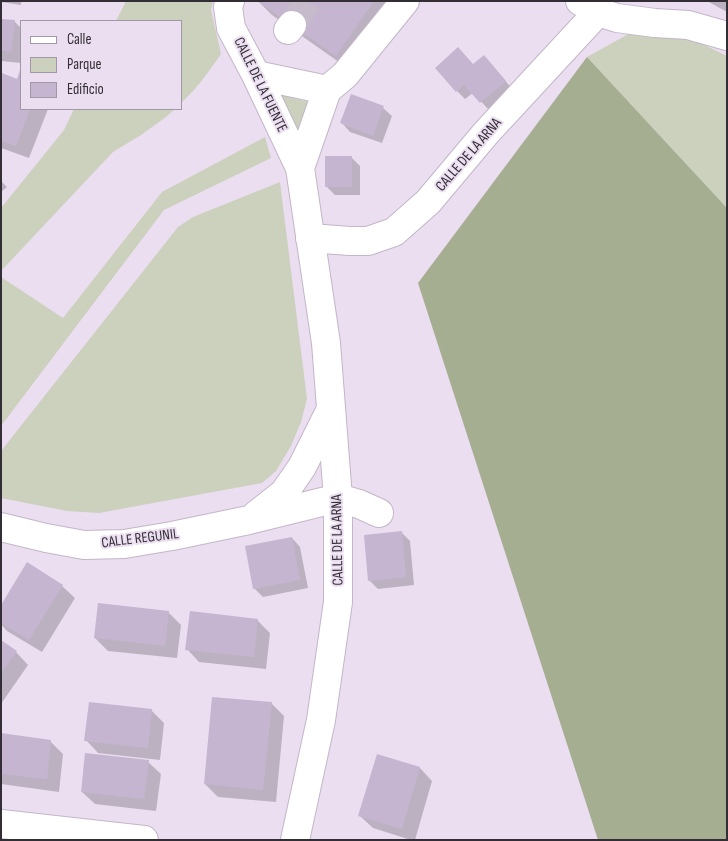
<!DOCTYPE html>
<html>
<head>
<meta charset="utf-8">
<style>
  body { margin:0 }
  #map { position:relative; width:728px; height:841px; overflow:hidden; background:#ebdef0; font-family:"Sofia Sans Condensed",sans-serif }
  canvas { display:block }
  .frame { position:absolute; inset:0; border:2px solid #332e35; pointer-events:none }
  .legend { position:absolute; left:20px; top:20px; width:162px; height:90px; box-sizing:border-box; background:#ebdef0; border:1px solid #a198a5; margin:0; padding:6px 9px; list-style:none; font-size:15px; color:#332e35 }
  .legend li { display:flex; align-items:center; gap:10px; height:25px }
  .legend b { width:25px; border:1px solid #a198a5 }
</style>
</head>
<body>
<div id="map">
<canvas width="728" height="841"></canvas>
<div class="frame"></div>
<ul class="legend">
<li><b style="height:6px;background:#fff"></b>Calle</li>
<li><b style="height:14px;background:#cbd1bd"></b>Parque</li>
<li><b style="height:14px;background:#c5b5d0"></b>Edificio</li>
</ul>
</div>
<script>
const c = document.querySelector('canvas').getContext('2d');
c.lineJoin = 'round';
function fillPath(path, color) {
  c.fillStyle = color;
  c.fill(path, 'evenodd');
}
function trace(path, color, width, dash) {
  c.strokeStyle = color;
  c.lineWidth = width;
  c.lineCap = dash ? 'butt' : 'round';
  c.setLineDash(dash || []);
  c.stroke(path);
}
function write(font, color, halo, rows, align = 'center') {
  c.font = font + ' "Sofia Sans Condensed",sans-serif';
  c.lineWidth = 4;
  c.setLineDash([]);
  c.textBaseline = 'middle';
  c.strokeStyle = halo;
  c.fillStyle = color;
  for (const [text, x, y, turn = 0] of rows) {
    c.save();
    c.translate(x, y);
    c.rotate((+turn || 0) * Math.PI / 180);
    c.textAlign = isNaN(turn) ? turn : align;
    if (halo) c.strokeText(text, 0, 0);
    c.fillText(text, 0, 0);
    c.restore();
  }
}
fillPath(new Path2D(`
  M 126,1 L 213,1 L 211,10 L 221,54 C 209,71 197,89 181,103 L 181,21 L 116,21 Z
  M 632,32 L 692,39 L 727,56 L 727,208 L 587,57 Z
  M 274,93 L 308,102 L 295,139 Z
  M 74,109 L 175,109 L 166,117 L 141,135 L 113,152 L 1,271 L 1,208 L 64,130 Z
  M 265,137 L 271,158 L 164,210 L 1,426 L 1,277 L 63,318 L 162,192 Z
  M 280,182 L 307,399 L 301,422 L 291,446 L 276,471 L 262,483 L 99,513 L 67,511 L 1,498 L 1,451 L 178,227 L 193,217 Z`), '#cbd1bd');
fillPath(new Path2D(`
  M 587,57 L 727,208 L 727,840 L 598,840 L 418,283 Z`), '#a6ae92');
fillPath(new Path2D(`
  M 1,1 L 21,1 L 21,5 L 1,2 Z
  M 258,1 L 401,1 L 353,72 L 272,15 Z
  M 707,1 L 727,1 L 727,12 Z
  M 1,20 L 15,22 L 21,28 L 21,63 L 1,61 Z
  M 474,65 L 492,65 L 513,90 L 490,111 L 473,93 L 465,99 L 457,91 Z
  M 21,70 L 21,109 L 48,109 L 29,158 L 1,148 L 1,78 L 17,80 Z
  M 352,96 L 383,108 L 392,116 L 382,143 L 350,132 L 342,123 Z
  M 351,157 L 360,166 L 360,195 L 335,195 L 327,187 Z
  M 1,181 L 7,187 L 1,192 Z
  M 402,533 L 410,541 L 414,585 L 378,589 L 369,580 Z
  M 292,538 L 300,547 L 308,588 L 263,597 L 254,588 Z
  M 62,586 L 75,598 L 42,652 L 7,631 L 1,624 L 1,607 Z
  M 168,612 L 181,625 L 177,658 L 108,651 L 95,638 Z
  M 257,620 L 270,633 L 266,669 L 199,662 L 187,649 Z
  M 1,642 L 16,652 L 28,665 L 1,704 Z
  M 271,703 L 284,716 L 276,802 L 218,797 L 205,784 Z
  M 151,710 L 164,723 L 160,760 L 98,753 L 86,740 Z
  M 1,735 L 50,741 L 63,754 L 59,792 L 1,784 Z
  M 148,762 L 161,774 L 156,811 L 95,804 L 82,792 Z
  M 420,768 L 432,781 L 415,840 L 411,840 L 373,828 L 360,816 Z`), '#0003');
fillPath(new Path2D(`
  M 257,1 L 374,1 L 336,56 Z
  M 1,19 L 15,20 L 11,52 L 1,50 Z
  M 458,47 L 473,64 L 484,55 L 506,81 L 480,103 L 464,85 L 456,92 L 435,68 Z
  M 21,67 L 21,109 L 30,109 L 16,146 L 1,141 L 1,75 L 2,73 L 17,79 Z
  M 351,94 L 384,106 L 373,136 L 340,123 Z
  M 325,156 L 352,156 L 352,187 L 325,187 Z
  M 402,531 L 406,577 L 368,581 L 364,535 Z
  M 292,537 L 300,580 L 253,589 L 245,546 Z
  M 27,562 L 63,585 L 29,640 L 1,623 L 1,605 Z
  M 98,603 L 169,611 L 165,646 L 94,638 Z
  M 190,611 L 258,619 L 254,657 L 185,650 Z
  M 1,640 L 17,651 L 1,673 Z
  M 212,697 L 272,702 L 263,790 L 204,784 Z
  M 89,702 L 152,709 L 148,748 L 84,741 Z
  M 1,733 L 51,740 L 47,779 L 1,774 Z
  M 85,753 L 149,760 L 144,799 L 81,792 Z
  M 377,754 L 420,767 L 402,829 L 358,816 Z`), '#c5b5d0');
trace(new Path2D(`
  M 292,25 L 308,1`), '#c6bbcb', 28, [28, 14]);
const minor = new Path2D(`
  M 230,1 L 228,7 L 231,28 L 256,75 L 300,168
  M 580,1 L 598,12 L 617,18 L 655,23 L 688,25 L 727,36
  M 288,30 L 292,25
  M 256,75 L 327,90
  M 310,238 L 350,241 L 368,241 L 394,232 L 428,202 L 486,133 L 598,12
  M 256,515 L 284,493 L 302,467 L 330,411
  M 1,527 L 46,538 L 84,545 L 124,544 L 172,536 L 249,520 L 338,498 L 359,504 L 379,513
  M 1,824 L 144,840
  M 295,840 L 321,720 L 338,602 L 338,498 L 326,343 L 300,168 L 327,90 L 345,75 L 405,1`);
trace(minor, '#c3b6c8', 30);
trace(minor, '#fff', 28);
write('15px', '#332e35', '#ebdef0', [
  ["CALLE DE LA FUENTE",260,85,64],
  ["CALLE DE LA ARNA",469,155,-49],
  ["CALLE REGUNIL",140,539,-7],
  ["CALLE DE LA ARNA",338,540,-91]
]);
</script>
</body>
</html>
